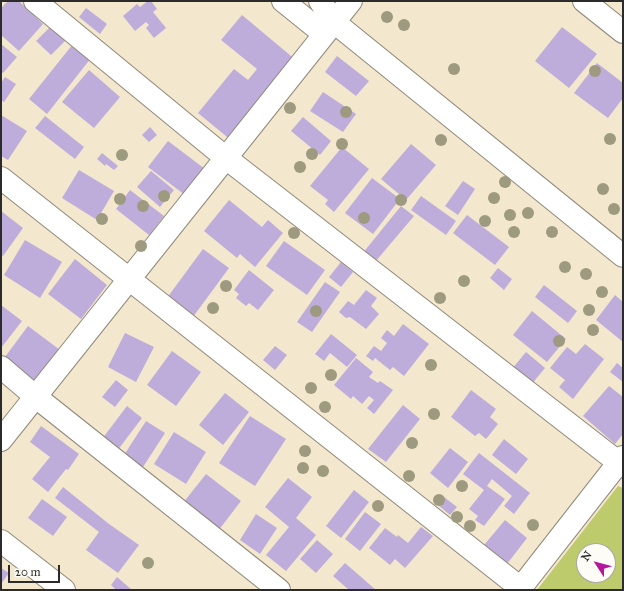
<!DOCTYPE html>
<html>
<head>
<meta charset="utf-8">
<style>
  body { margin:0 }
  #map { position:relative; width:624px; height:591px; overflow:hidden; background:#f3e7cd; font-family:"IM FELL Great Primer",serif }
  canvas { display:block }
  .frame { position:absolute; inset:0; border:2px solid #2b2b2b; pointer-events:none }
  .north { position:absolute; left:576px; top:543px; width:40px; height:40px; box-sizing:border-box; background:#fdfcf7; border:1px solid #a9a8a5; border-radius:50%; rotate:306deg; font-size:11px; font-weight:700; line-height:16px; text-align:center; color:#2b2b2b }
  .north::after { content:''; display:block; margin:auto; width:14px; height:18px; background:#b5179e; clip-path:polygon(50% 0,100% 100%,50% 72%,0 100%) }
  .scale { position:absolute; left:8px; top:565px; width:52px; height:18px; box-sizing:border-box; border:2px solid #2b2b2b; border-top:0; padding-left:5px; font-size:12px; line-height:14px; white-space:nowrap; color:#2b2b2b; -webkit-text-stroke:3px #fdfcf7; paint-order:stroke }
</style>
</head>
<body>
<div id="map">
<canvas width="624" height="591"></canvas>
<div class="frame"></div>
<div class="north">N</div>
<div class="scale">20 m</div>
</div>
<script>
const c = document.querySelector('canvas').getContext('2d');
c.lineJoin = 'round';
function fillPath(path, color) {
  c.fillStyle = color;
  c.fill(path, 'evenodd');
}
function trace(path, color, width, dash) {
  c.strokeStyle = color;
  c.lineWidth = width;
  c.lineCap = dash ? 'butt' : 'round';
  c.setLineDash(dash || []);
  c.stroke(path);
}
fillPath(new Path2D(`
  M 618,486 L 623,488 L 623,590 L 537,590 ZM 584,551 L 608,551 L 608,575 L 584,575 Z`), '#bdcb6d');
fillPath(new Path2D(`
  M 8,1 L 19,1 L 43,24 L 19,51 L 1,35 L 1,8 Z
  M 148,1 L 151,1 L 157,9 L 153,12 L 166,28 L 154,38 L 146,28 L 149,25 L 146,22 L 135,31 L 123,16 L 137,4 L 140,7 Z
  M 86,8 L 107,24 L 100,34 L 79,17 Z
  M 242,15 L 297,61 L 232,141 L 198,113 L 234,69 L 248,80 L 257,69 L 221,40 Z
  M 50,27 L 65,41 L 51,55 L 36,41 Z
  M 562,27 L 597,54 L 569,88 L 535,61 Z
  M 1,44 L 17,57 L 3,73 L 1,72 Z
  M 73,44 L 91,58 L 47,114 L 29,99 Z
  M 337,56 L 369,81 L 356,96 L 325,72 Z
  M 597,63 L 623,83 L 623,98 L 608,118 L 574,93 Z
  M 89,70 L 120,97 L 94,128 L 62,102 Z
  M 5,77 L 16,84 L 4,102 L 1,100 L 1,83 Z
  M 323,92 L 356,114 L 343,132 L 310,111 Z
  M 1,115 L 27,131 L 8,160 L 1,156 Z
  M 45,116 L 84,147 L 75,159 L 35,128 Z
  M 303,117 L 331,141 L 320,155 L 291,131 Z
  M 150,127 L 157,135 L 149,142 L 142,135 Z
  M 168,141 L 205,169 L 185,195 L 148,167 Z
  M 411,144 L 436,165 L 406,200 L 381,179 Z
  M 342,147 L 369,169 L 334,212 L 325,204 L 328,200 L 310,186 Z
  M 102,153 L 118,166 L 114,170 L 106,164 L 105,166 L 97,159 Z
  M 79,170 L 114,191 L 97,220 L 62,198 Z
  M 151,171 L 174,190 L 160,207 L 137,187 Z
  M 372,178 L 400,199 L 373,234 L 345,213 Z
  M 463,181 L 475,189 L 458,215 L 445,206 Z
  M 130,190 L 164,216 L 149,235 L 116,209 Z
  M 421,196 L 456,221 L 446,235 L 411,210 Z
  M 229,200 L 262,227 L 268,220 L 283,233 L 255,267 L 240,254 L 237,258 L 204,231 Z
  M 401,206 L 414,216 L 370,268 L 358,259 Z
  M 1,211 L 23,228 L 3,256 L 1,255 Z
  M 467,215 L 509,247 L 495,265 L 453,233 Z
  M 25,240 L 62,262 L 40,298 L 4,275 Z
  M 284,241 L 325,270 L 307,295 L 266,266 Z
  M 203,249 L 229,268 L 190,321 L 164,302 Z
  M 75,259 L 107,285 L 81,319 L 48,294 Z
  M 341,262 L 353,272 L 341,287 L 329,277 Z
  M 498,268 L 512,279 L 504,290 L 490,278 Z
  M 249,270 L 274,290 L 258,310 L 249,303 L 246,306 L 236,298 L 239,294 L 234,290 Z
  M 325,282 L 340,292 L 312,332 L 297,322 Z
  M 544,285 L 577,311 L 568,323 L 535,297 Z
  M 366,290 L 377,298 L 371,306 L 379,314 L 366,329 L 350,317 L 346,318 L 339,312 L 348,301 L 354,305 Z
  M 615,295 L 623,302 L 623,342 L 596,320 Z
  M 1,305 L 22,321 L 1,348 Z
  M 532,311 L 566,339 L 547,362 L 513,335 Z
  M 403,324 L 429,344 L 404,376 L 393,367 L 390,370 L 375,358 L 373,361 L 366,356 L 374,346 L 381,351 L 387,343 L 381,338 L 387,330 L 394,336 Z
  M 28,326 L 60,350 L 33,385 L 2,361 Z
  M 125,333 L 154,347 L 136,382 L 108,367 Z
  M 331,334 L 357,355 L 347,367 L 330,353 L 324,361 L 315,354 Z
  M 585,344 L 604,359 L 573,399 L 559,387 L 565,380 L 550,368 L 567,347 L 576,354 Z
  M 275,346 L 287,355 L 275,370 L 263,360 Z
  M 172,351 L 201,372 L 176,406 L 147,385 Z
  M 526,352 L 545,368 L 531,385 L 511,370 Z
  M 356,358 L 373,372 L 369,377 L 378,383 L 380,381 L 393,390 L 374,414 L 367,408 L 374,400 L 369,396 L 362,404 L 353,396 L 351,399 L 334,385 Z
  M 617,363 L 623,368 L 623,382 L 610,372 Z
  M 116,380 L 128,390 L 115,407 L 102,397 Z
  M 609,386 L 623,397 L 623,434 L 615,444 L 583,416 Z
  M 471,390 L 496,409 L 490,417 L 498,424 L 486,439 L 479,433 L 475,436 L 451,417 Z
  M 225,393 L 249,412 L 223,445 L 199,425 Z
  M 403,405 L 420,419 L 386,462 L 368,449 Z
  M 127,406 L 142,418 L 117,451 L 102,439 Z
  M 250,416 L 286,439 L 255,486 L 219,463 Z
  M 146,421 L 165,433 L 143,467 L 124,455 Z
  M 41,426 L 79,454 L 68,470 L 66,469 L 48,492 L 32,479 L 50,457 L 30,442 Z
  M 174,432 L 206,452 L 186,484 L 154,464 Z
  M 504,439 L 528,459 L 516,474 L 492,455 Z
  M 450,448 L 468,462 L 448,488 L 430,473 Z
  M 479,453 L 530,493 L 514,514 L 504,506 L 512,496 L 492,479 L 487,486 L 505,499 L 484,526 L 475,520 L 478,516 L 469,509 L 484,490 L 463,474 Z
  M 206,474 L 241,501 L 218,531 L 183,503 Z
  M 288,478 L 312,497 L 296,518 L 316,535 L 286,571 L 266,555 L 289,527 L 265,507 Z
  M 63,487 L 109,524 L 139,545 L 118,573 L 86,550 L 99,532 L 55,498 Z
  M 354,490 L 369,502 L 341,538 L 326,526 Z
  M 444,497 L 457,507 L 450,515 L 438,505 Z
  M 42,499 L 67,517 L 53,536 L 28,518 Z
  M 365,512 L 381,524 L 360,551 L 345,539 Z
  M 256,514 L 277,528 L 260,554 L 240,540 Z
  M 505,520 L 527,538 L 507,564 L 484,545 Z
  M 421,527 L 433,536 L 405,568 L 395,559 L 390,565 L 369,548 L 385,528 L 397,537 L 398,535 L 408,543 Z
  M 317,540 L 333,554 L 316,573 L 300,559 Z
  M 345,563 L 376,590 L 349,590 L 333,576 Z
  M 1,568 L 9,573 L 1,584 Z
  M 117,577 L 132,590 L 116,590 L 111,585 Z`), '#beaddb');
const minor = new Path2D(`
  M 35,1 L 226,158 L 623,466
  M 283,1 L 324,34
  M 320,1 L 334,22 L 623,256
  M 584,1 L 623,32
  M 1,178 L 523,590
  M 1,367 L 36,397 L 279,590
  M 1,440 L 351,1
  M 1,541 L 64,590
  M 519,590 L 623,457`);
trace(minor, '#8f897c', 24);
trace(minor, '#fff', 22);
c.fillStyle = '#9d9a7f';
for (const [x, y] of [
  [387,17],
  [404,25],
  [454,69],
  [595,71],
  [290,108],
  [346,112],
  [610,139],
  [441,140],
  [342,144],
  [312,154],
  [122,155],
  [300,167],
  [505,182],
  [603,189],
  [164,196],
  [494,198],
  [120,199],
  [401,200],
  [143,206],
  [614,209],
  [528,213],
  [510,215],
  [364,218],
  [102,219],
  [485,221],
  [514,232],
  [552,232],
  [294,233],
  [141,246],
  [565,267],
  [586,274],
  [464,281],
  [226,286],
  [602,292],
  [440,298],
  [213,308],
  [589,310],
  [316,311],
  [593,330],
  [559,341],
  [431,365],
  [331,375],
  [311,388],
  [325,407],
  [434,414],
  [412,443],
  [305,451],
  [303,468],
  [323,471],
  [409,476],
  [462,486],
  [439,500],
  [378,506],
  [457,517],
  [533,525],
  [470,526],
  [148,563]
]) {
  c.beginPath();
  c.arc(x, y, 6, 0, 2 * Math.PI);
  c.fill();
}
</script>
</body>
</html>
